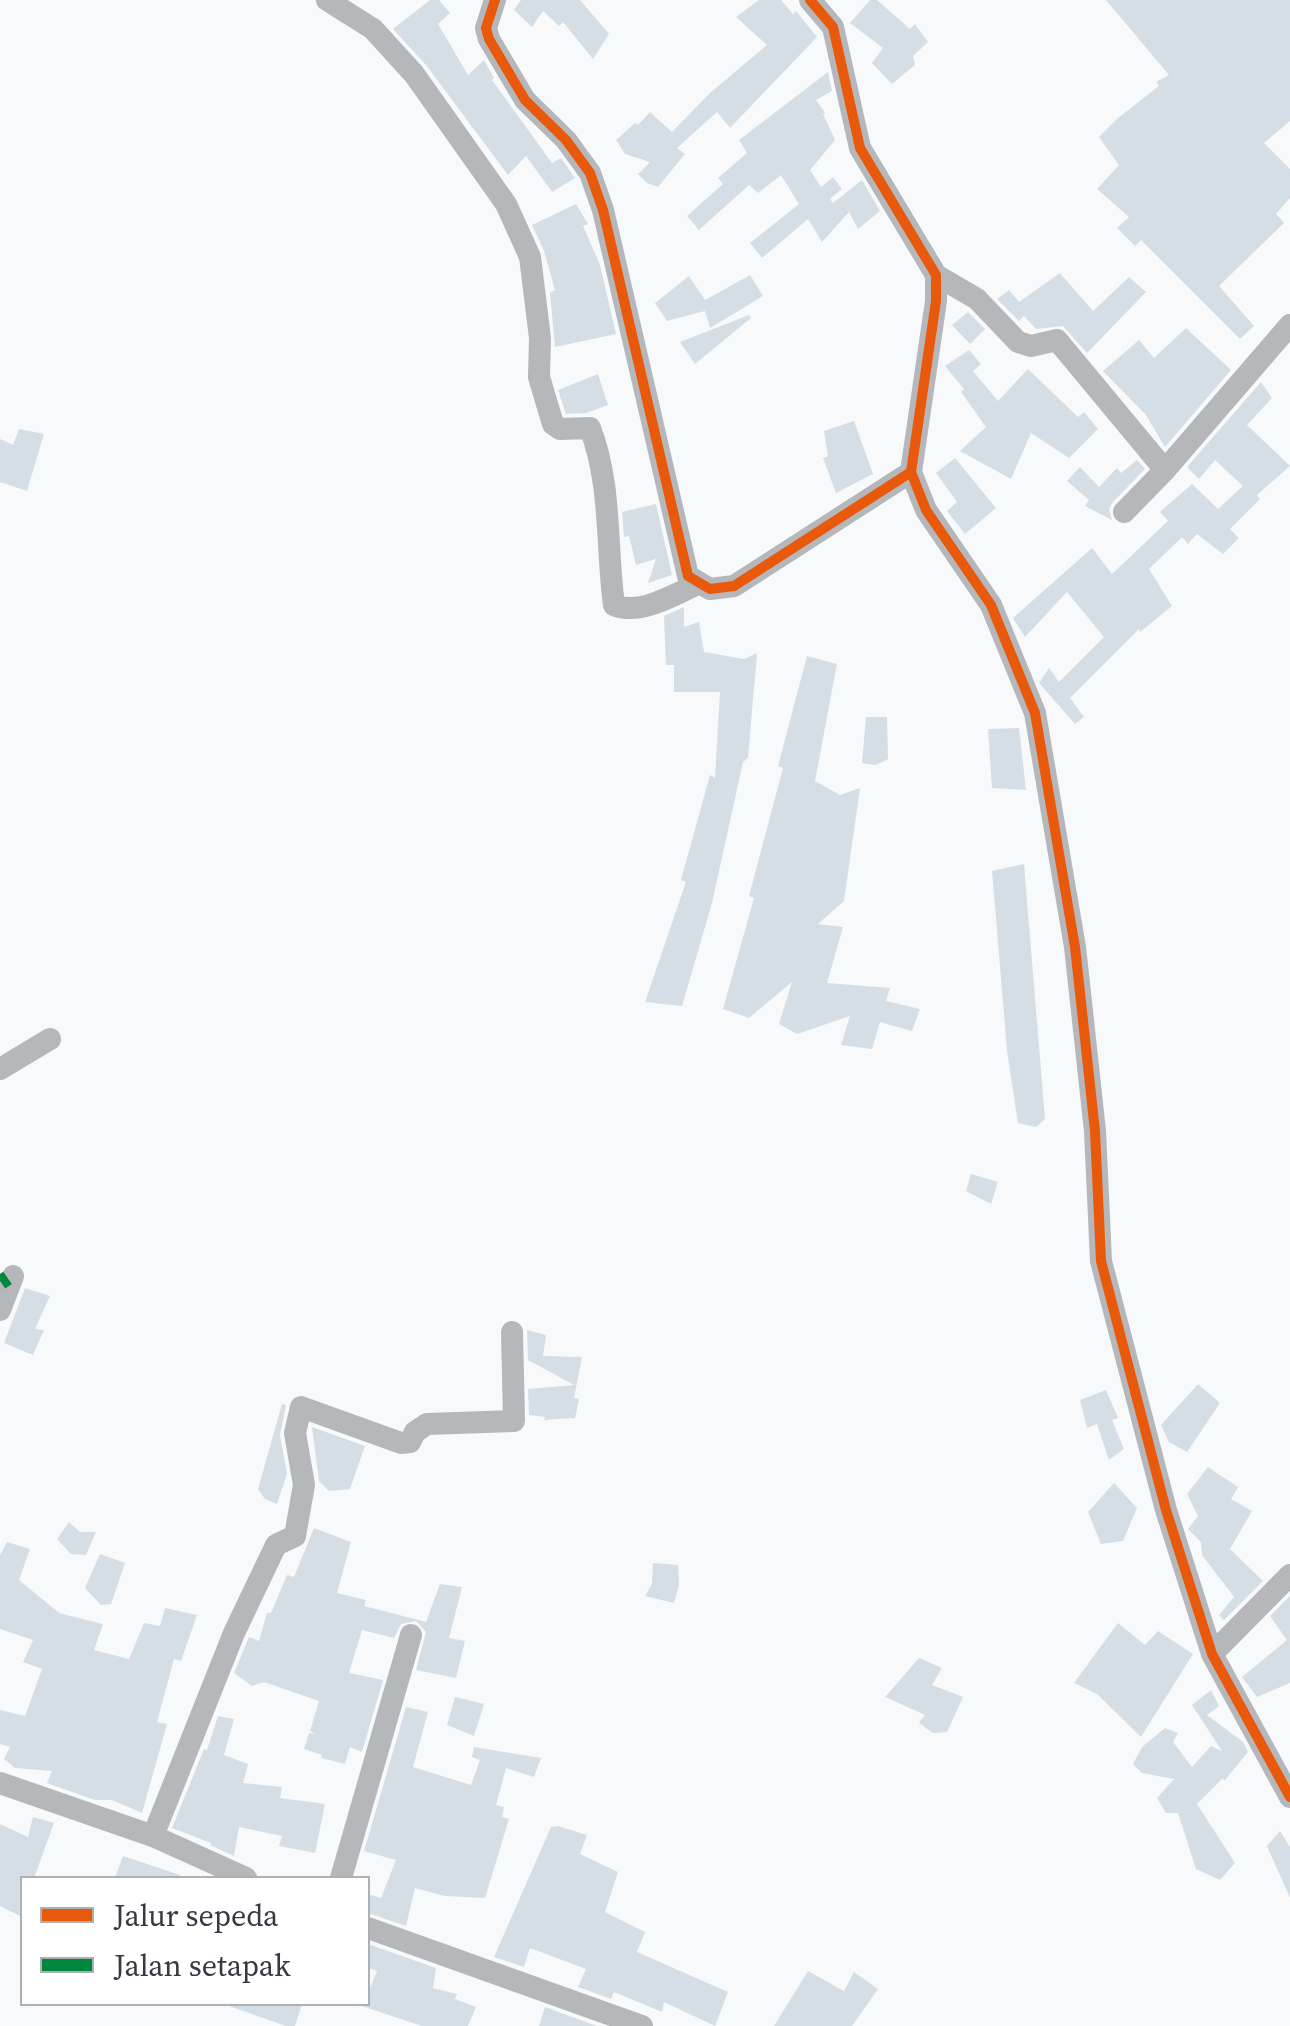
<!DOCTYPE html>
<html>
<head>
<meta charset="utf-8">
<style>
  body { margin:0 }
  #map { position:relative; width:1290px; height:2026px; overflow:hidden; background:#f7f9fb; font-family:"Source Serif 4",serif }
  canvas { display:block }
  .legend { position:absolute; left:20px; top:1876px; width:350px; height:130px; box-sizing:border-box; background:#fff; border:2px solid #afb0b3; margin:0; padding:12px 18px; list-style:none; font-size:30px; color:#363941 }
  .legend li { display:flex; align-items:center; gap:20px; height:50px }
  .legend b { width:50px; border:2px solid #afb0b3 }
</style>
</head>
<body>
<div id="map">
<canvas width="1290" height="2026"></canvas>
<ul class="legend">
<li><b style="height:12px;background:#e8590c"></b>Jalur sepeda</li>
<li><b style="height:12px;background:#00873e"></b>Jalan setapak</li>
</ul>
</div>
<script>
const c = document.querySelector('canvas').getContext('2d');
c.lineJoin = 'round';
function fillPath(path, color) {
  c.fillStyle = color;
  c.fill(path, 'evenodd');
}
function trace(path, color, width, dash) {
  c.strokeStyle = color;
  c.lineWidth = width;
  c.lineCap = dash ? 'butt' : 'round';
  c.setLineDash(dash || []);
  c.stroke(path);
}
fillPath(new Path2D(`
  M 430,0 L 439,0 L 450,13 L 438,24 L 468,75 L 484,60 L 494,78 L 492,80 L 552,163 L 561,158 L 575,178 L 552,192 L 526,156 L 508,175 L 426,65 L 393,29 Z
  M 521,0 L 580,0 L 609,34 L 593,59 L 563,22 L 559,26 L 543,11 L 532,27 L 514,10 Z
  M 759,0 L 781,0 L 793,14 L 796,11 L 817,37 L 730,128 L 717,112 L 677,148 L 685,154 L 658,187 L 647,183 L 638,174 L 650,162 L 625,154 L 616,140 L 635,123 L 638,125 L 650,112 L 672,132 L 710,93 L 767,45 L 736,17 Z
  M 870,0 L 877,0 L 910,29 L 915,24 L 928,42 L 913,56 L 915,65 L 892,84 L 872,63 L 883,48 L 850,23 Z
  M 1106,0 L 1290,0 L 1290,121 L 1264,143 L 1290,169 L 1290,198 L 1276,214 L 1284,223 L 1219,286 L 1254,326 L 1240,339 L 1141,240 L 1135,246 L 1117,228 L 1129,217 L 1097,189 L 1119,165 L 1099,137 L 1118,118 L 1159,86 L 1156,82 L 1169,75 Z
  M 828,72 L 832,91 L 816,100 L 825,113 L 823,114 L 835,140 L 810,170 L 821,187 L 833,177 L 842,189 L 830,199 L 833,203 L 862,180 L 880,211 L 858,229 L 849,212 L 822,242 L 808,219 L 762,258 L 750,243 L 799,204 L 781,175 L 758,193 L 749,185 L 699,230 L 687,216 L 723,184 L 718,178 L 747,153 L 739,140 Z
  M 576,204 L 588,224 L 583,226 L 600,265 L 616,334 L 555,347 L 550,293 L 555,290 L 544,251 L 532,225 Z
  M 1060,273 L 1093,311 L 1129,277 L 1146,292 L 1087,353 L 1063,326 L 1036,329 L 1024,316 L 1019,321 L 997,299 L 1009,290 L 1019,302 Z
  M 750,275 L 763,296 L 710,328 L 705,311 L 667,321 L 655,303 L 689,276 L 705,300 Z
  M 968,312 L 985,329 L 970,344 L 952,325 Z
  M 749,315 L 751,318 L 695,364 L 680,342 Z
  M 1186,328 L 1231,370 L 1165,447 L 1146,415 L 1103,371 L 1139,340 L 1154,358 Z
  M 969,350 L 981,364 L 973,371 L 998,401 L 1028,369 L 1078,417 L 1084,412 L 1098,429 L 1069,458 L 1031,433 L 1011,479 L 960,451 L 986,427 L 961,392 L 964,389 L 945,366 Z
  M 598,374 L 608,405 L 586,413 L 566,414 L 558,390 Z
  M 1261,382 L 1272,398 L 1247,425 L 1290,466 L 1257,495 L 1260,499 L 1230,529 L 1239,538 L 1223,554 L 1197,534 L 1188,544 L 1182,537 L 1149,569 L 1172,606 L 1140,632 L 1139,629 L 1070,698 L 1084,717 L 1075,724 L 1039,683 L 1049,668 L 1059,682 L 1104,637 L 1067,592 L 1025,637 L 1013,618 L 1092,548 L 1112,574 L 1168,521 L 1160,512 L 1192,484 L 1218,509 L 1243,486 L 1215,460 L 1199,479 L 1187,467 Z
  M 854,421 L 873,474 L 836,493 L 823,458 L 828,456 L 824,431 Z
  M 19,429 L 44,434 L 27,491 L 0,482 L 0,439 L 13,445 Z
  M 955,458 L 996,508 L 965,534 L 947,511 L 957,502 L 936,473 Z
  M 1137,460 L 1145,469 L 1113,502 L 1109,509 L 1112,520 L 1085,506 L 1089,500 L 1067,481 L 1080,467 L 1099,487 L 1117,468 L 1121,473 Z
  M 656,504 L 672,575 L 648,583 L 656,559 L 636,565 L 629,536 L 624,537 L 622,512 Z
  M 684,607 L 684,627 L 699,622 L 704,652 L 744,659 L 757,653 L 748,758 L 743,762 L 712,903 L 682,1006 L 645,1002 L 686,882 L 681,880 L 710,775 L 715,778 L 720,692 L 674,692 L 674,665 L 666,665 L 664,616 Z
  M 807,656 L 837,664 L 815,781 L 840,795 L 860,788 L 844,901 L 818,924 L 843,927 L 827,983 L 890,988 L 886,1001 L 920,1009 L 912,1031 L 880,1022 L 872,1049 L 841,1045 L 850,1016 L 797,1034 L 779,1024 L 792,982 L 749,1018 L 723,1009 L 754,898 L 749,896 L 783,768 L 778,766 Z
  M 866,717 L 887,717 L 888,759 L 876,765 L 862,763 Z
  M 1019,728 L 1026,790 L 992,788 L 988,729 Z
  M 1024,864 L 1045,1119 L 1036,1127 L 1018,1123 L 1007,1051 L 992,871 Z
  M 971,1174 L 998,1182 L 991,1204 L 966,1191 Z
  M 25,1288 L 50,1296 L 35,1329 L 44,1330 L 33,1355 L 4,1343 Z
  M 527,1330 L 546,1335 L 543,1356 L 582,1357 L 574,1398 L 579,1399 L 575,1418 L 544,1420 L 545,1417 L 529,1415 L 528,1389 L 574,1385 L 528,1360 Z
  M 1198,1384 L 1220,1403 L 1187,1452 L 1169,1442 L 1161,1425 Z
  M 1106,1390 L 1118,1418 L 1112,1420 L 1124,1449 L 1109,1460 L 1097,1424 L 1087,1428 L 1080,1400 Z
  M 282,1404 L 286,1405 L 280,1435 L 287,1474 L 277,1504 L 265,1499 L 258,1489 Z
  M 312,1427 L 365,1446 L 350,1489 L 329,1491 L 319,1481 Z
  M 1208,1467 L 1238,1487 L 1231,1499 L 1252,1511 L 1230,1549 L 1263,1581 L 1224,1620 L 1219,1615 L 1234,1597 L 1202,1555 L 1201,1542 L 1188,1529 L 1198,1516 L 1187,1494 Z
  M 1114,1483 L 1137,1508 L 1123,1541 L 1101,1544 L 1088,1512 Z
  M 69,1522 L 80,1532 L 96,1532 L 86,1555 L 71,1554 L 57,1539 Z
  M 314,1528 L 351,1542 L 337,1593 L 366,1600 L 364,1606 L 426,1622 L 440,1584 L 462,1587 L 449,1638 L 465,1641 L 456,1678 L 416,1670 L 426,1632 L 416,1621 L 401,1624 L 394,1638 L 362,1630 L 349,1673 L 383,1680 L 362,1752 L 350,1747 L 345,1764 L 321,1758 L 322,1755 L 304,1749 L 309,1733 L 315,1734 L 310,1731 L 319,1701 L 264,1682 L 252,1686 L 234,1673 L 249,1637 L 259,1641 L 267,1613 L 271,1613 L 287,1575 L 294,1577 Z
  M 7,1542 L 30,1549 L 19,1580 L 59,1613 L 103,1624 L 94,1650 L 129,1659 L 144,1623 L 160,1626 L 165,1608 L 197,1615 L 181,1661 L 174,1659 L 157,1722 L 167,1724 L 142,1813 L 112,1800 L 95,1800 L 52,1785 L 47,1783 L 52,1771 L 15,1768 L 4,1759 L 10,1747 L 0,1744 L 0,1710 L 25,1716 L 42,1669 L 23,1662 L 33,1640 L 0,1629 L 0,1555 Z
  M 100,1554 L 125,1563 L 111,1604 L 101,1605 L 85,1588 Z
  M 653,1563 L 678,1565 L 679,1585 L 674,1603 L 645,1596 L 652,1584 Z
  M 1290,1596 L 1290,1683 L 1257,1697 L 1242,1677 L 1287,1640 L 1270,1616 Z
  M 1118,1623 L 1145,1645 L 1158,1631 L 1193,1654 L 1141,1737 L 1097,1694 L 1074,1683 Z
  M 919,1658 L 942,1668 L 932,1685 L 963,1697 L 947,1732 L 933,1733 L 919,1723 L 925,1715 L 885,1697 Z
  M 1211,1690 L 1219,1706 L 1207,1715 L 1243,1742 L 1248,1752 L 1225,1780 L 1222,1779 L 1197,1804 L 1235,1863 L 1220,1880 L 1196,1869 L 1178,1813 L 1166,1813 L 1157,1798 L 1174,1779 L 1142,1773 L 1133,1764 L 1142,1747 L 1165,1728 L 1178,1733 L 1173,1742 L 1192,1767 L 1211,1746 L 1222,1751 L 1192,1705 Z
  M 455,1697 L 484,1704 L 474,1736 L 447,1725 Z
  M 406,1707 L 428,1712 L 413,1767 L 471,1785 L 480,1760 L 472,1757 L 474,1747 L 541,1758 L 534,1777 L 506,1768 L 496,1805 L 504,1807 L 502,1817 L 509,1819 L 485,1898 L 445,1896 L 415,1888 L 406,1926 L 368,1913 L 368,1894 L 381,1898 L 396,1860 L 364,1851 Z
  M 218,1716 L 234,1719 L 224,1755 L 248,1764 L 243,1783 L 282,1787 L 280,1798 L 325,1804 L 315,1853 L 279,1846 L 282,1836 L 239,1827 L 234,1856 L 210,1845 L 211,1843 L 172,1828 L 204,1749 L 207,1750 Z
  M 33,1817 L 54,1823 L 34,1878 L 22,1878 L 22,1917 L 0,1906 L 0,1824 L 28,1837 Z
  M 558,1826 L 587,1835 L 580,1854 L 618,1872 L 605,1912 L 645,1932 L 637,1952 L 728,1992 L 715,2026 L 664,2002 L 662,2012 L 614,1992 L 611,1999 L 578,1987 L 586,1969 L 530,1948 L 524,1967 L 494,1957 L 551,1827 Z
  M 1280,1831 L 1290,1847 L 1290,1898 L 1267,1846 Z
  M 123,1856 L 180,1875 L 180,1878 L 115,1878 Z
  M 368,1944 L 436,1968 L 433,1988 L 457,1994 L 455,1999 L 476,2007 L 468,2026 L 422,2026 L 362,2006 L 368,2004 L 368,1993 L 377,1971 L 368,1968 Z
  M 808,1971 L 844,1991 L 854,1972 L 878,1989 L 852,2026 L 774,2026 Z
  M 230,2004 L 302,2004 L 295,2026 L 286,2026 L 229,2006 Z
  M 545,2007 L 597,2026 L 539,2026 Z`), '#d6dee5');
trace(new Path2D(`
  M 327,0 L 373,29 L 414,74 L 506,204 L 530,257 L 540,338 L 539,377 L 553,424 L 560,429 L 590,428 C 612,485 606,547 614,605 C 640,616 673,595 698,584
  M 495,0 L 486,28 L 489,39 L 525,100 L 566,140 L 590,173 L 603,210 L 688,576 L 710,589 L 734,586 L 911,472
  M 810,0 L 833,27 L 860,148 L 936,275 L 936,301 L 911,472 L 926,510 L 991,605 L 1035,713 L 1075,947 L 1095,1131 L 1101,1261 L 1166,1510 L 1212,1654 L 1290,1797
  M 936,275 L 977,299 L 1018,342 L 1031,346 L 1057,340 L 1165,470
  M 1124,512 L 1165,470 L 1290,325
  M 0,1069 L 50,1039
  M 0,1310 L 13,1276
  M 1212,1654 L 1290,1575
  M 0,1783 L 153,1836 L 246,1878
  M 153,1836 L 234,1633 L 276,1545 L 295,1536 L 304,1485 L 295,1433 L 301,1407 L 401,1443 L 410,1442 L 415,1432 L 427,1424 L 514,1421 L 512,1332
  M 341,1878 L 411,1635
  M 368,1928 L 642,2026`), '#b6b7ba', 22);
trace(new Path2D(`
  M 0,1274 L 9,1287`), '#00873e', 8, [15, 8]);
trace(new Path2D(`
  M 495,0 L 486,28 L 489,39 L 525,100 L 566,140 L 590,173 L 603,210 L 688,576 L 710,589 L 734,586 L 911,472
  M 810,0 L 833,27 L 860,148 L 936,275 L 936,301 L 911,472 L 926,510 L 991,605 L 1035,713 L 1075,947 L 1095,1131 L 1101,1261 L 1166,1510 L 1212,1654 L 1290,1797`), '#e8590c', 10);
</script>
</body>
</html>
